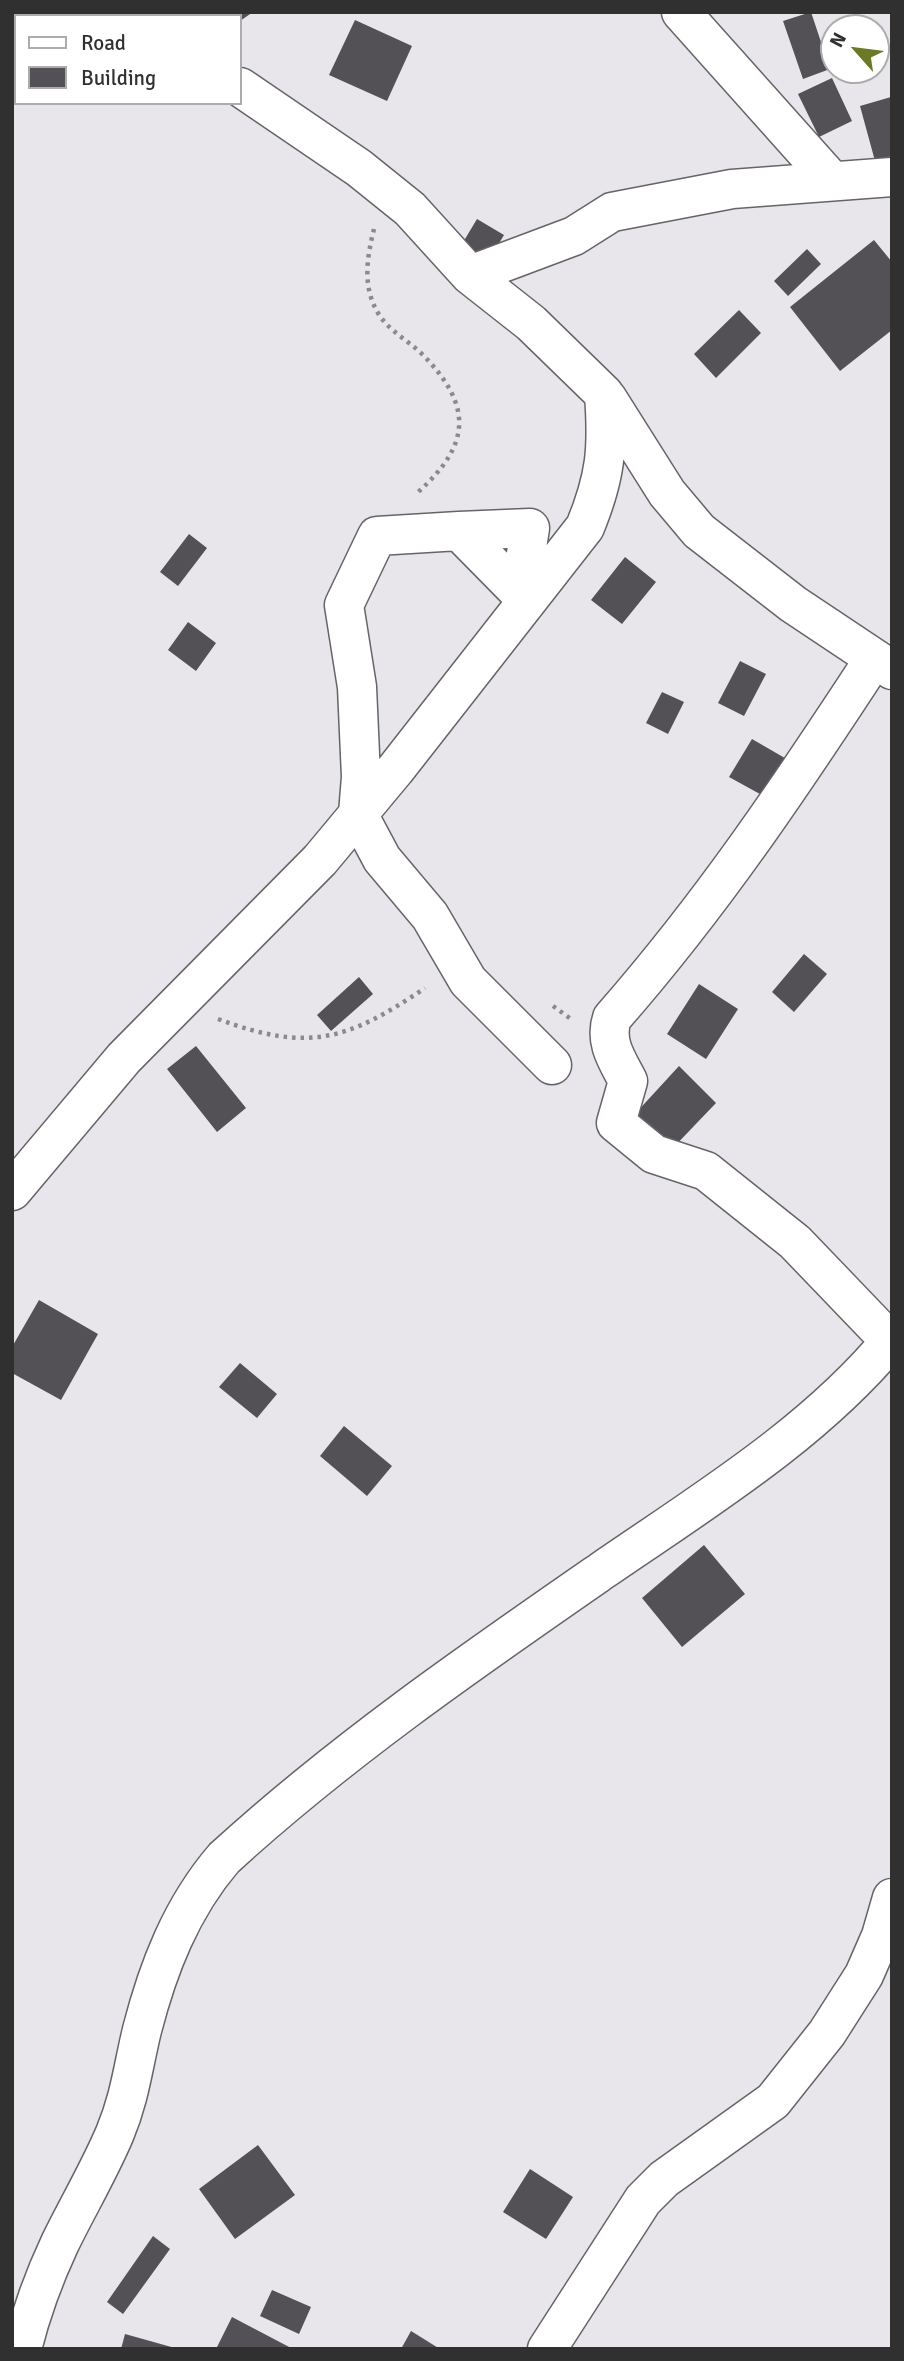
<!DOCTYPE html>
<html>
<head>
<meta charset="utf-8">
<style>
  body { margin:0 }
  #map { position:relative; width:904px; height:2361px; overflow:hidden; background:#e8e6eb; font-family:Signika,sans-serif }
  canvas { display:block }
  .frame { position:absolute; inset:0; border:14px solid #303031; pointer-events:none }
  .legend { position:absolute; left:14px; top:14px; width:228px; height:91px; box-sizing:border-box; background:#fff; border:2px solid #acacad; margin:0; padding:9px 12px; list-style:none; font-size:21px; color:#303031 }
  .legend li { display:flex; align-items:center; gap:14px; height:35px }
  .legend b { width:35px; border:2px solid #acacad }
  .north { position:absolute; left:820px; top:14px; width:70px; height:70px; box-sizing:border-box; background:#fff; border:2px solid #acacad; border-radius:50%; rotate:298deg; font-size:19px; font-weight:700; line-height:28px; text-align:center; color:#303031 }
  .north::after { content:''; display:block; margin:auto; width:24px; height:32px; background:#6c7a26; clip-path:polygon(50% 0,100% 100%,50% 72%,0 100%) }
</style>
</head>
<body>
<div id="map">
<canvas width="904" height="2361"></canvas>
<div class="frame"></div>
<ul class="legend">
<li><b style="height:9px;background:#fff"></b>Road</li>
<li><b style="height:19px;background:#535155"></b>Building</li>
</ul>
<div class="north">N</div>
</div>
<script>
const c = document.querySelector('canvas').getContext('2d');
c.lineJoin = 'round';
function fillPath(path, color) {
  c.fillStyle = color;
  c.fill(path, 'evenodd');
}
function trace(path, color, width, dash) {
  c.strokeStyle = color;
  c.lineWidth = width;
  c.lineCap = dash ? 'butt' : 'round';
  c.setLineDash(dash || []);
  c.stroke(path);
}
fillPath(new Path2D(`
  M 193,12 L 253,12 L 240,21 L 240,16 L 195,16 Z
  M 811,12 L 830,69 L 803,79 L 783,21 Z
  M 355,20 L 412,46 L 387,101 L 329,75 Z
  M 832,78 L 852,121 L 819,137 L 798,94 Z
  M 891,97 L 892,156 L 875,161 L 860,106 Z
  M 477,219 L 504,235 L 489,260 L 462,244 Z
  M 874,240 L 892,262 L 892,330 L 840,371 L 790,307 Z
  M 807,249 L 821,264 L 788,296 L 774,281 Z
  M 739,310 L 761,333 L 716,378 L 694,354 Z
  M 189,534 L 207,548 L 178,586 L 160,572 Z
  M 625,557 L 656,582 L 622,624 L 591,600 Z
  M 188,622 L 216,643 L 196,671 L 168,650 Z
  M 740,661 L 766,674 L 744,716 L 718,703 Z
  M 662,692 L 684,702 L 668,734 L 646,723 Z
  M 752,739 L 790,761 L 769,799 L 729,777 Z
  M 804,954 L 827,974 L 794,1012 L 772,992 Z
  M 359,977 L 373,994 L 331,1031 L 317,1015 Z
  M 699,984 L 738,1009 L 706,1059 L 667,1034 Z
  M 196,1046 L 246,1108 L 217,1132 L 167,1069 Z
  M 679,1066 L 716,1103 L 671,1150 L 634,1115 Z
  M 39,1300 L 98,1334 L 61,1400 L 12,1373 L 12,1347 Z
  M 240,1363 L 277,1394 L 257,1418 L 219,1387 Z
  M 344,1426 L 392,1466 L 367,1496 L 320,1456 Z
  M 704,1545 L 745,1594 L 682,1647 L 642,1598 Z
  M 258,2145 L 295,2195 L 235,2239 L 199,2189 Z
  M 530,2169 L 573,2197 L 546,2239 L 503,2212 Z
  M 153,2236 L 170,2249 L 123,2314 L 107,2302 Z
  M 272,2290 L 311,2307 L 299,2334 L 260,2316 Z
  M 232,2317 L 293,2349 L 216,2349 Z
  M 411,2331 L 440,2349 L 401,2349 Z
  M 125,2334 L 175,2348 L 175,2349 L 121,2349 Z`), '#535155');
const minor = new Path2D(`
  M 158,12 L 161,16
  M 681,12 L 832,181
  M 470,275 L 574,236 L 612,212 L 732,189 L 892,177
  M 607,398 L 667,493 L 699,531 L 793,604 L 892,670
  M 459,531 L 530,528 L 520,593 L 459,531 L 377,536 L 344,605 L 357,687 L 361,777 L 358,814 L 382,859 L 430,916 L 468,981 L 552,1065
  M 874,659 C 791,786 712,904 612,1018 C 604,1042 617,1060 628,1081 L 616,1123 L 654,1154 L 706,1171 L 795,1242 L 892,1343
  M 12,1191 L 124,1058 L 320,860 L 395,770 L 585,527 C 606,476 608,448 604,394 L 531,323 L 470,275 L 410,209 L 359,168 L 240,87
  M 22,2349 C 31,2313 44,2277 60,2243 C 78,2206 99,2171 115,2133 C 130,2097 133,2067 142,2030 C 158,1968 181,1908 224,1858 C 341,1751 473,1660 603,1570 C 702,1502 815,1433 892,1339
  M 547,2349 L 643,2200 L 664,2179 L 773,2101 L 827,2033 L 864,1975 L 881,1936 L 892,1898`);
trace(minor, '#666468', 41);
trace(new Path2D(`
  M 374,229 C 367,257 362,286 378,313 C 389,331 406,339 421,353 C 474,406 471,445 417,493
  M 553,1006 L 571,1019
  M 218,1019 C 309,1053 348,1040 425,988`), '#8a898c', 4.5, [3.5, 5]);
trace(minor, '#fff', 38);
</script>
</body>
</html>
